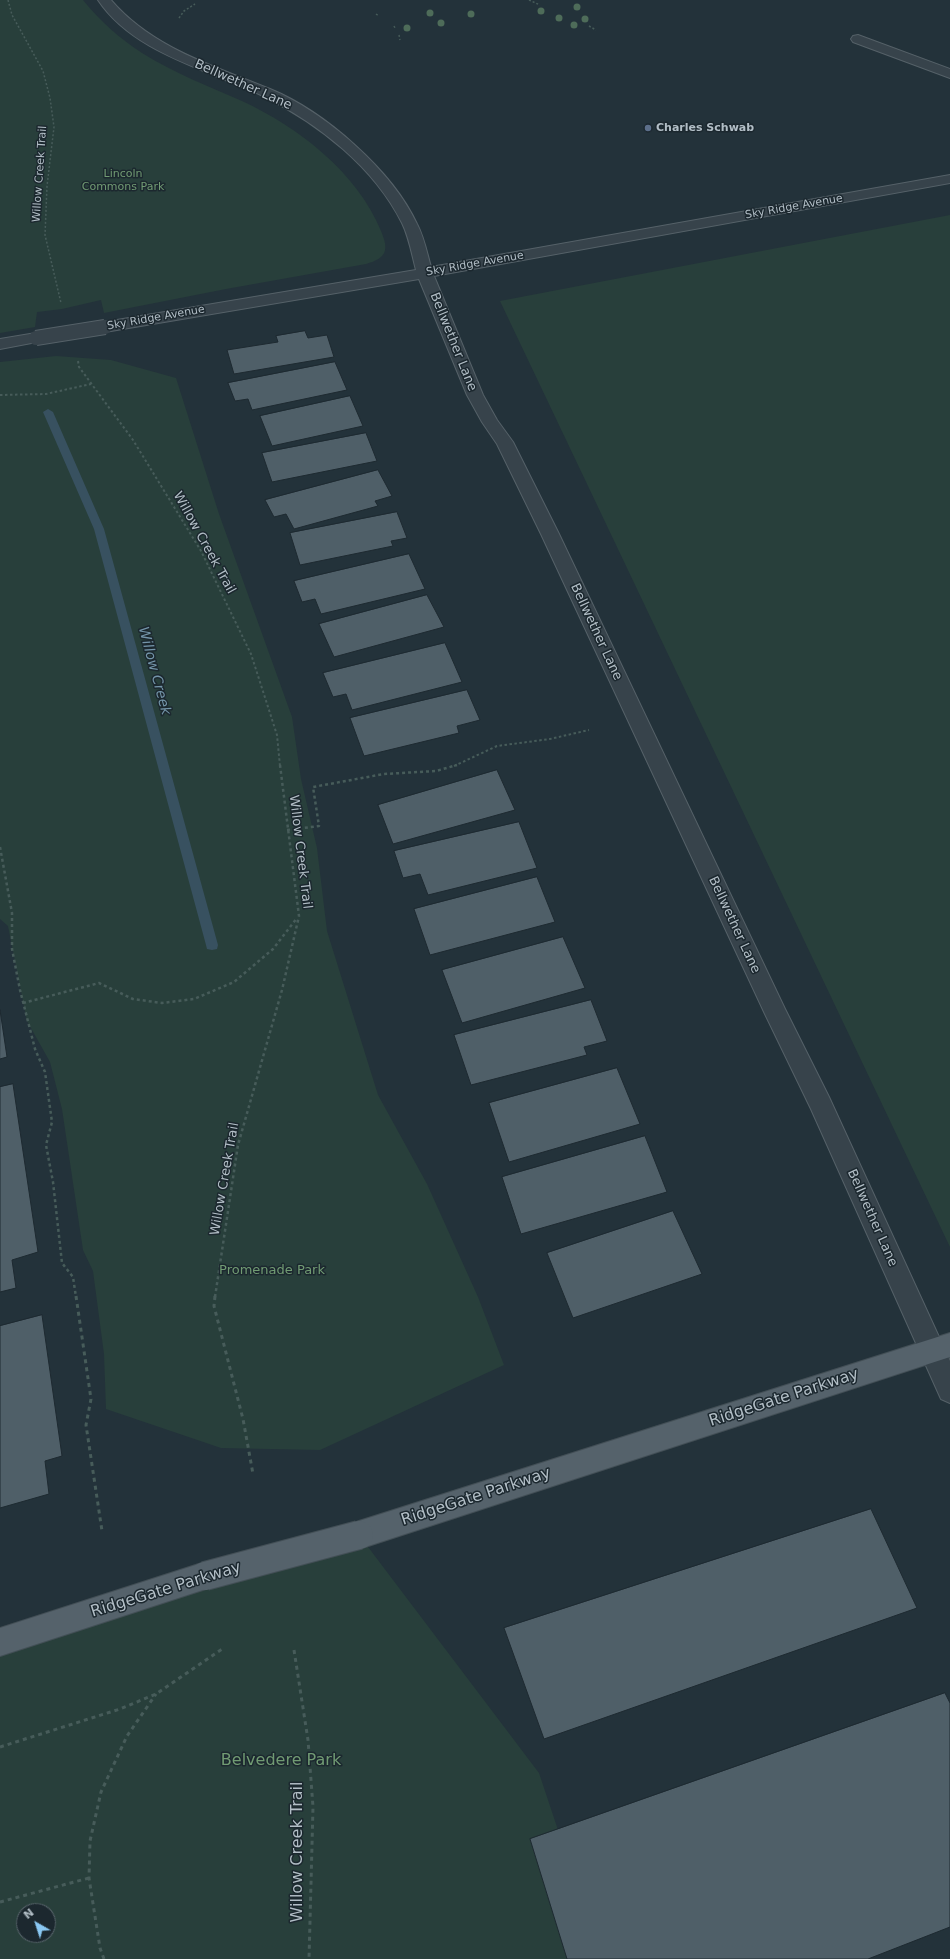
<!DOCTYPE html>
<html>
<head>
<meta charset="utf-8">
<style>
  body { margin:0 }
  #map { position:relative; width:950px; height:1959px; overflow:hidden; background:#23323a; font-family:"DejaVu Sans",sans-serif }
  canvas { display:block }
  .north { position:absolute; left:16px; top:1903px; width:40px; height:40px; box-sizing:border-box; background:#1c282f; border:1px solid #58646b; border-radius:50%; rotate:321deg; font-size:11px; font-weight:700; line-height:16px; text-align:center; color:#b2bec6 }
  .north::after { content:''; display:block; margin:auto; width:14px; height:18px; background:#8ac8f3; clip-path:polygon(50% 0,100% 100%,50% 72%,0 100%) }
</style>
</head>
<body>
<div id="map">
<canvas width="950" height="1959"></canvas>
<div class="north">N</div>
</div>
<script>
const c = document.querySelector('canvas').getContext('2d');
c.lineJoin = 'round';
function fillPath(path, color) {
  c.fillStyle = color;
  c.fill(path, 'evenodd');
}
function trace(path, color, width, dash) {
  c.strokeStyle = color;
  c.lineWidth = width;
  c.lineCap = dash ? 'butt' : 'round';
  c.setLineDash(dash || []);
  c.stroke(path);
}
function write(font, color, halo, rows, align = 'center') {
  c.font = font + ' "DejaVu Sans",sans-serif';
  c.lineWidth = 3;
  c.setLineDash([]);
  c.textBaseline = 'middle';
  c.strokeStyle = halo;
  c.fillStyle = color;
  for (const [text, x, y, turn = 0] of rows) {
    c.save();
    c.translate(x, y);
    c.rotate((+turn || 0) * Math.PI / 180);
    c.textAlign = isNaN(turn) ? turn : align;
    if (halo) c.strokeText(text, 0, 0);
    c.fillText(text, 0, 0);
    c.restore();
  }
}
fillPath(new Path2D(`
  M 0,0 L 83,0 C 100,21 119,38 142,53 C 174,73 208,86 242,101 C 298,127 357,172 381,231 C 389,250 387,258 366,264 L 226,289 L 104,313 L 101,300 L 62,309 L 37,312 L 35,327 L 0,333 Z
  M 950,215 L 950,1247 L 500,301 Z
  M 56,356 L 111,360 L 176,378 L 219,514 L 292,717 L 301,779 L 317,848 L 327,931 L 378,1095 L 427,1184 L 478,1297 L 504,1365 L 320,1450 L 221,1448 L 106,1409 L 104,1354 L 93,1271 L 83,1250 L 62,1109 L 50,1062 L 27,1021 L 8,926 L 0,919 L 0,362 Z
  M 359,1535 L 539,1773 L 601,1959 L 0,1959 L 0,1642 ZM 24,1911 L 48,1911 L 48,1935 L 24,1935 Z`), '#283f3b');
fillPath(new Path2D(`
  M 48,409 L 53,412 L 104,529 L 218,945 L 217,949 L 212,950 L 207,949 L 206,945 L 94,529 L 43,412 Z`), '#385160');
const building = new Path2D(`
  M 305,331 L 308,338 L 327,335 L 334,357 L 234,374 L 227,350 L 278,342 L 276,336 Z
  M 335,362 L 347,390 L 252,410 L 248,399 L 235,401 L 228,383 Z
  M 350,396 L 363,426 L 272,446 L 260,416 Z
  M 366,433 L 377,461 L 272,482 L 262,453 Z
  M 378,470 L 392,496 L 375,501 L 378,506 L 294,529 L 286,514 L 274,517 L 265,500 Z
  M 397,512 L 407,538 L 391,541 L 393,546 L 300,565 L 290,533 Z
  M 409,554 L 425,589 L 321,614 L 315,599 L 302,602 L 294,581 Z
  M 427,595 L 444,627 L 334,657 L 319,624 Z
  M 445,643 L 462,682 L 352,710 L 346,694 L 333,697 L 323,673 Z
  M 467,690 L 480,720 L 457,726 L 459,733 L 364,756 L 350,718 Z
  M 497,770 L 515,810 L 393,844 L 378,805 Z
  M 519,822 L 537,868 L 428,895 L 420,874 L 403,878 L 394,851 Z
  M 537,877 L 555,922 L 430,955 L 414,909 Z
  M 563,937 L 585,988 L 462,1023 L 442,970 Z
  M 591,1000 L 607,1041 L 584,1047 L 587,1055 L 471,1085 L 454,1035 Z
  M 0,1010 L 7,1057 L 0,1059 Z
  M 617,1068 L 640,1124 L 509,1162 L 489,1103 Z
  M 13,1084 L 38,1252 L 12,1260 L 16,1288 L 0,1292 L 0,1087 Z
  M 645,1136 L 667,1192 L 521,1234 L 502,1177 Z
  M 673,1211 L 702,1274 L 573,1318 L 547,1253 Z
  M 42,1315 L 62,1456 L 45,1461 L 49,1494 L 0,1508 L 0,1326 Z
  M 871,1509 L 917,1608 L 544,1739 L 504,1628 Z
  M 945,1693 L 950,1703 L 950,1927 L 868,1959 L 567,1959 L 530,1839 Z`);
fillPath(building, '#4f5f68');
trace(building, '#1e2a31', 1);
const minor = new Path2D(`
  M 98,0 L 111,0 C 152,48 214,66 270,89 C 324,111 393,171 417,224 C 424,237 427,253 431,267 L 950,175 L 950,183 L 434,276 L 483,395 L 497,420 L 513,442 L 559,534 L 785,1009 L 829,1097 L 950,1361 L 950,1403 L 941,1399 L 811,1109 L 765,1014 L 541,534 L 497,444 L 482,422 L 467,395 L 419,279 L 105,332 L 99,330 L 97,327 L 99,324 L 105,322 L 416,270 C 412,255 409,237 402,223 C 374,167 319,124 263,96 C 247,88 230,82 213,75 C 171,58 124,39 98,0 Z
  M 858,35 L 950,69 L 950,78 L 853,42 L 851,39 L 853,36 Z
  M 36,333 L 42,335 L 44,338 L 42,341 L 0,349 L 0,339 Z`);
const major = new Path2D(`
  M 950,1333 L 950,1357 L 359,1549 L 349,1545 L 345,1535 L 349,1525 L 359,1521 Z
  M 205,1562 L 215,1566 L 219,1576 L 215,1586 L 0,1656 L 0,1628 Z`);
trace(minor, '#556168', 2);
trace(major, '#434f56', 2);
trace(new Path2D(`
  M 8,0 L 12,15 L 43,71 L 50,98 L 54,127 L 47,186 L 45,235 L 61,303
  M 529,0 L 540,5
  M 376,14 L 379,16
  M 179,18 L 184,11 L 195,4
  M 394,26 L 395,28
  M 589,26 L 596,30
  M 399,35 L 400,40`), '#475c5a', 1.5, [2, 2]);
trace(new Path2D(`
  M 78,361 L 79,367 L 133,440 L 201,551 L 251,654 L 277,735 L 280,766
  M 0,395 L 46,394 L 91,384
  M 454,766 L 497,746 L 550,739 L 589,730`), '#475c5a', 2, [2.5, 2.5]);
trace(new Path2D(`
  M 287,830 L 319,826 L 313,787 L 384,774 L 436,771 L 457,765
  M 0,847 L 12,913 L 12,949 L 20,990 L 35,1049 L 45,1072 L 52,1122 L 46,1145 L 53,1182 L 62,1263 L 73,1277 L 76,1297
  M 23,1003 L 99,983 L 133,999 L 162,1003 L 194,999 L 234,982 L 273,949 L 297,918
  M 215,1297 L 238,1145 L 282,990 L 299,916 L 280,765`), '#475c5a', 2.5, [3, 3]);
trace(new Path2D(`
  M 76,1296 L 91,1399 L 86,1425 L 102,1531
  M 215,1296 L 214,1306 L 243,1419 L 253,1474
  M 294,1650 L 308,1740 L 313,1807 L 309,1959
  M 0,1747 L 120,1709 L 156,1694 L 222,1649
  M 0,1902 L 89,1878
  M 104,1959 L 100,1948 L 89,1878 L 90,1841 L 101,1792 L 127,1736 L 156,1694`), '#475c5a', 3, [4, 4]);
fillPath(minor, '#37434b');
fillPath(major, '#55626b');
const minorBridge = new Path2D(`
  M 36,338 L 105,327`);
const majorBridge = new Path2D(`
  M 205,1576 L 359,1535`);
trace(minorBridge, '#556168', 16, []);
trace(majorBridge, '#434f56', 30, []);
trace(minorBridge, '#37434b', 14);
trace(majorBridge, '#55626b', 28);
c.fillStyle = '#4e6c59';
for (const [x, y] of [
  [577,7],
  [541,11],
  [430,13],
  [471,14],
  [559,18],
  [585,19],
  [441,23],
  [574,25],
  [407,28]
]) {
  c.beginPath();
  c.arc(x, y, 3.5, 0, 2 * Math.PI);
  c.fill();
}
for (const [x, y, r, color] of [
  [648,128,4,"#5c6f8a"]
]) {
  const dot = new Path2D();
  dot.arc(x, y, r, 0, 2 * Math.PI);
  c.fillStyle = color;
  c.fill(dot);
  trace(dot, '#1c282f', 1.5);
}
write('bold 11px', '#b2bec6', '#1c282f', [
  ["Charles Schwab",656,128]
], 'left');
write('11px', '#b2bec6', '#1c282f', [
  ["Willow Creek Trail",40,174,-86],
  ["Sky Ridge Avenue",794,207,-10],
  ["Sky Ridge Avenue",475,264,-10],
  ["Sky Ridge Avenue",156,318,-10]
]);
write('11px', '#719b73', '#1c282f', [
  ["Lincoln",123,174],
  ["Commons Park",123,187]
]);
write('13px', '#b2bec6', '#1c282f', [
  ["Bellwether Lane",243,85,24],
  ["Bellwether Lane",453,342,68],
  ["Willow Creek Trail",204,543,61],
  ["Bellwether Lane",596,632,65],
  ["Willow Creek Trail",300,852,83],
  ["Bellwether Lane",734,925,65],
  ["Willow Creek Trail",225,1179,-80],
  ["Bellwether Lane",872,1218,66]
]);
write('13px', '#719b73', '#1c282f', [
  ["Promenade Park",272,1271]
]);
write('italic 14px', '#7495a9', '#1c282f', [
  ["Willow Creek",154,671,75]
]);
write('16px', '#b2bec6', '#1c282f', [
  ["RidgeGate Parkway",784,1398,-18],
  ["RidgeGate Parkway",476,1497,-18],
  ["RidgeGate Parkway",166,1590,-17],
  ["Willow Creek Trail",298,1852,-90]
]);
write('16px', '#719b73', '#1c282f', [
  ["Belvedere Park",281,1761]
]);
</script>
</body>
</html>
